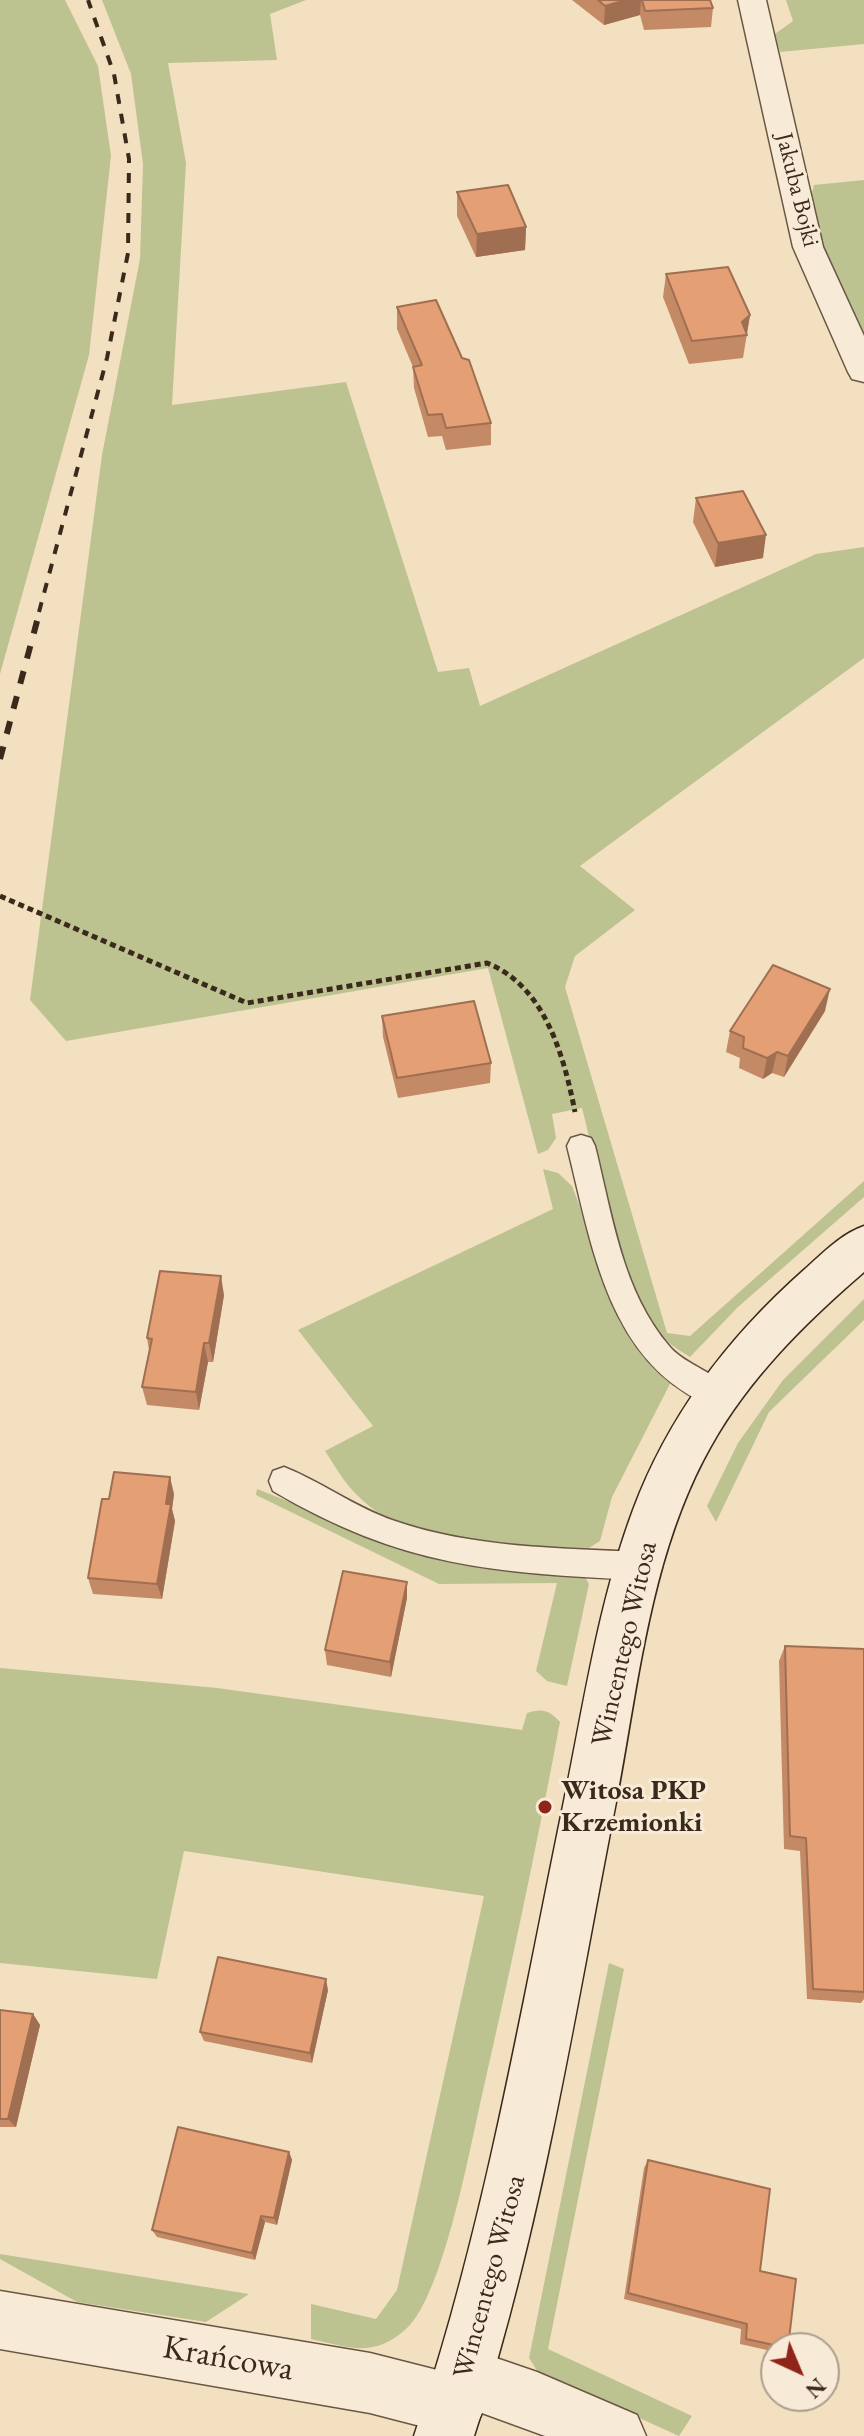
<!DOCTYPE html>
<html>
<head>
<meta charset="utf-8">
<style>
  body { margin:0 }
  #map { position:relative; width:864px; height:2436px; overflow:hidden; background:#f2e0c1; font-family:"EB Garamond",serif }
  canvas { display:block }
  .north { position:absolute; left:760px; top:2332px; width:80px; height:80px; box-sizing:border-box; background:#f7ebd7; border:2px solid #ac9d8c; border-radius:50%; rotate:136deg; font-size:22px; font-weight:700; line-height:32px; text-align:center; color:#3b291b }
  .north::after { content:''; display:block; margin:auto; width:28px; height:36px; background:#8f2418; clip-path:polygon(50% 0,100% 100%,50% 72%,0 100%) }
</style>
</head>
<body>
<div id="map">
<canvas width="864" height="2436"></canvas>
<div class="north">N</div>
</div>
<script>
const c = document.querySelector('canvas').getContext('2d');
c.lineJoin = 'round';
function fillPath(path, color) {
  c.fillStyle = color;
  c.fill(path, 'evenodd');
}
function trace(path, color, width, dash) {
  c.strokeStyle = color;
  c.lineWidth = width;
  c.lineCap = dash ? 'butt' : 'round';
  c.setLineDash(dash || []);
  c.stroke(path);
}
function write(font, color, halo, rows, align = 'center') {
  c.font = font + ' "EB Garamond",serif';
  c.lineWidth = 6;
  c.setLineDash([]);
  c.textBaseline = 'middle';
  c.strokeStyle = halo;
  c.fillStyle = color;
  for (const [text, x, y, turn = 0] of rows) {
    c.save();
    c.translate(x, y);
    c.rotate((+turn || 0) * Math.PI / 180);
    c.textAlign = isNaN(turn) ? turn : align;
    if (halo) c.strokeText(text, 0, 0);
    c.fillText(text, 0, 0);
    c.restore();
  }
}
fillPath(new Path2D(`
  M 0,0 L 65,0 L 98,66 L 111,156 L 89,355 L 0,674 Z
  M 102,0 L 306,0 L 270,14 L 277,60 L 168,63 L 186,163 L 172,405 L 346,382 L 438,672 L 469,668 L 480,706 L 816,554 L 864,547 L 864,658 L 580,866 L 635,910 L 575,956 L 565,987 L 667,1333 L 690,1336 L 864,1181 L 864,1197 L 738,1307 L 690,1357 C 674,1347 658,1337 648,1321 C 611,1259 600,1177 582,1108 L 552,1114 L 556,1138 L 548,1150 L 538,1154 L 488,968 L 66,1041 L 30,1000 L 102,455 L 140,259 L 143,164 L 131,74 Z
  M 786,0 L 864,0 L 864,44 L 780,52 L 775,34 L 793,21 Z
  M 864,180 L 864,352 L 808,208 L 814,185 Z
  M 543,1169 L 558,1173 L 572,1186 L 629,1335 L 644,1354 L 674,1376 L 612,1497 L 600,1541 L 589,1548 C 515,1545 415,1553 358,1496 C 345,1484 335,1466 325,1451 L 373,1426 L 298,1330 L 553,1209 Z
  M 864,1299 L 864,1320 L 769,1412 L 716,1522 L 707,1506 L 738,1443 L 783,1380 Z
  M 257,1489 L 429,1557 L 479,1566 L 583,1574 L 589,1584 L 567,1686 L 547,1681 L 536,1671 L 557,1583 L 439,1584 L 256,1495 Z
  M 0,1668 L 217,1688 L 522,1730 L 527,1713 C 541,1708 550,1710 560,1722 C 536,1850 509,1977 480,2104 C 469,2154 442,2296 407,2328 C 375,2358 351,2348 311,2339 L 311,2304 L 376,2319 L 397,2290 L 484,1896 L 184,1851 L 157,1979 L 0,1963 Z
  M 609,1963 L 624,1969 L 548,2349 L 692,2416 L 679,2436 L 538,2372 L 529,2358 Z
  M 0,2254 L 249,2294 L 206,2322 L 77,2302 L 0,2259 Z`), '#bdc291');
const lane = new Path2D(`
  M 581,1135 L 591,1138 L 595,1146 C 612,1214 622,1292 670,1347 C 686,1366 721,1373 732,1395 L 727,1404 L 717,1408 C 608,1368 592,1245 567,1146 L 571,1138 Z
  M 284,1467 C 322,1482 356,1508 395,1521 C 473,1548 559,1548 640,1552 L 651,1556 L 655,1566 L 651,1576 L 640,1580 C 494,1573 402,1567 273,1491 L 269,1481 L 273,1471 Z`);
const street = new Path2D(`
  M 738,0 L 766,0 L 823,247 L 864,336 L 864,382 L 852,379 L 848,372 L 793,247 Z
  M 0,2291 L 370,2353 L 437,2370 L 443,2356 L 464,2347 L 537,2372 L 637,2415 L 646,2436 L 545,2436 L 482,2413 L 476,2426 L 455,2435 L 370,2413 L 0,2349 Z`);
const secondary = new Path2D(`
  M 864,1226 L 864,1272 C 806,1322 749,1378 711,1446 C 651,1552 639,1680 617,1797 C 575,2011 542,2228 474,2436 L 414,2436 C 484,2230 520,2014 564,1801 C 584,1704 598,1604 633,1510 C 669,1414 729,1336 805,1269 C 824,1252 841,1234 864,1226 Z`);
trace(lane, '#695744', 3);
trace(street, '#695744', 3);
trace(secondary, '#3b291b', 3);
trace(new Path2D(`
  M 0,896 L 247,1003 L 487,963 C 545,986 564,1056 575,1112`), '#3b291b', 5, [6, 4]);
fillPath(lane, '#f7ebd7');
fillPath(street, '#f7ebd7');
fillPath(secondary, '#f7ebd7');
trace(new Path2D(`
  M 39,612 L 107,358 L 128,253 L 129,159 L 114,74 L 88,0`), '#3b291b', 4, [10, 10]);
trace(new Path2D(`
  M 0,759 L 40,610`), '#3b291b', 6, [13, 13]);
fillPath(new Path2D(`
  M 572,0 L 710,0 L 713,8 L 711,27 L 644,30 L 640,15 L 604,25 Z
  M 457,192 L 526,227 L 525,250 L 476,257 L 457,216 Z
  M 666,274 L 750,315 L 743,358 L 689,364 L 663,297 Z
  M 397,307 L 491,423 L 491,445 L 446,450 L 442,436 L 428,437 L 414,388 L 413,367 L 397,329 Z
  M 696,498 L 763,558 L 715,567 L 693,522 Z
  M 825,1011 L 784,1077 L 772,1073 L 763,1079 L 739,1068 L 740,1058 L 726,1052 L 730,1031 Z
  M 382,1016 L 491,1063 L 490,1083 L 398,1098 L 383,1037 Z
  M 224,1295 L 213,1362 L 208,1362 L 199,1410 L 147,1405 L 142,1387 L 149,1350 L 147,1338 Z
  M 174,1494 L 172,1509 L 175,1521 L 162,1599 L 93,1594 L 88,1578 Z
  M 407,1582 L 407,1598 L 391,1677 L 327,1665 L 325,1650 Z
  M 785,1646 L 864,1649 L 864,1999 L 861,2003 L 807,1999 L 800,1851 L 784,1849 L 779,1661 Z
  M 328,1990 L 312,2063 L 204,2041 L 200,2032 Z
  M 0,2010 L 33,2014 L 40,2025 L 16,2127 L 0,2127 Z
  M 289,2152 L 292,2160 L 277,2225 L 265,2222 L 255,2260 L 157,2237 L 152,2230 Z
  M 648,2160 L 760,2271 L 788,2348 L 776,2348 L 776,2352 L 740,2344 L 741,2329 L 624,2299 L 644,2168 Z`), '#c48965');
fillPath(new Path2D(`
  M 626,0 L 641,0 L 640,15 L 604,25 L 605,6 Z
  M 526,227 L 525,250 L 476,257 L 477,234 Z
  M 750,315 L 746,339 L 747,335 L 742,322 Z
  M 766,535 L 763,558 L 715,567 L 718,543 Z
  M 830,989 L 825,1011 L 784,1077 L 788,1056 Z
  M 777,1052 L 772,1073 L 763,1079 L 767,1058 Z
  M 221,1276 L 224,1295 L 213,1362 L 209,1343 Z
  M 204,1343 L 208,1362 L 199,1410 L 196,1392 Z
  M 170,1477 L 174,1494 L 172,1509 L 175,1521 L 162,1599 L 157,1584 L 166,1504 Z
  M 407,1582 L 407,1598 L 391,1677 L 390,1662 Z
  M 326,1979 L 328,1990 L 312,2063 L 310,2053 Z
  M 33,2014 L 40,2025 L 16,2127 L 8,2119 Z
  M 289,2152 L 292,2160 L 277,2225 L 274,2218 Z
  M 261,2216 L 265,2222 L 255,2260 L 252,2253 Z`), '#a06f52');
const building = new Path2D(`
  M 598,0 L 626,0 L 605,6 Z
  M 642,0 L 710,0 L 713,8 L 645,11 Z
  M 508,185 L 526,227 L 477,234 L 457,192 Z
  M 728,267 L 750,315 L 742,322 L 747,335 L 692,341 L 666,274 Z
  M 436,300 L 462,358 L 469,360 L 491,423 L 446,428 L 442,414 L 428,415 L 413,367 L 422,365 L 397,307 Z
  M 743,491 L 766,535 L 718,543 L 696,498 Z
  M 773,965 L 830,989 L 788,1056 L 777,1052 L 767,1058 L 743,1048 L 744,1037 L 730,1031 Z
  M 474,1001 L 491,1063 L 397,1078 L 382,1016 Z
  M 160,1271 L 221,1276 L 209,1343 L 204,1343 L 196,1392 L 142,1387 L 152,1339 L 147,1338 Z
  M 114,1472 L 170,1477 L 166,1504 L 171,1504 L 157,1584 L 88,1578 L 102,1499 L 109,1499 Z
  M 343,1571 L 407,1582 L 390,1662 L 325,1650 Z
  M 785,1646 L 864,1649 L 864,1992 L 813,1989 L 806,1838 L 790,1836 Z
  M 218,1957 L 326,1979 L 310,2053 L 200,2032 Z
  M 0,2010 L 33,2014 L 8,2119 L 0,2119 Z
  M 178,2127 L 289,2152 L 274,2218 L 261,2216 L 252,2253 L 152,2230 Z
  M 648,2160 L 770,2189 L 760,2271 L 796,2279 L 788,2348 L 746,2339 L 747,2324 L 628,2293 Z`);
fillPath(building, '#e49f75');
trace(building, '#a06f52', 2);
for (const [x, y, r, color] of [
  [545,1807,8,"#8f2418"]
]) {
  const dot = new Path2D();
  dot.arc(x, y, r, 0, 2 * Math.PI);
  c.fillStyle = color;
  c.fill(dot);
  trace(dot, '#f7ebd7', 3);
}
write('24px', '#3b291b', '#f7ebd7', [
  ["Jakuba Bojki",797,190,76]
]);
write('28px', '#3b291b', '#f7ebd7', [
  ["Wincentego Witosa",625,1644,-77],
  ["Wincentego Witosa",490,2277,-75]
]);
write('bold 28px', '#3b291b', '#f7ebd7', [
  ["Witosa PKP",561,1791],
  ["Krzemionki",561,1823]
], 'left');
write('34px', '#3b291b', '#f7ebd7', [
  ["Krańcowa",228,2359,10]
]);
</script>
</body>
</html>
